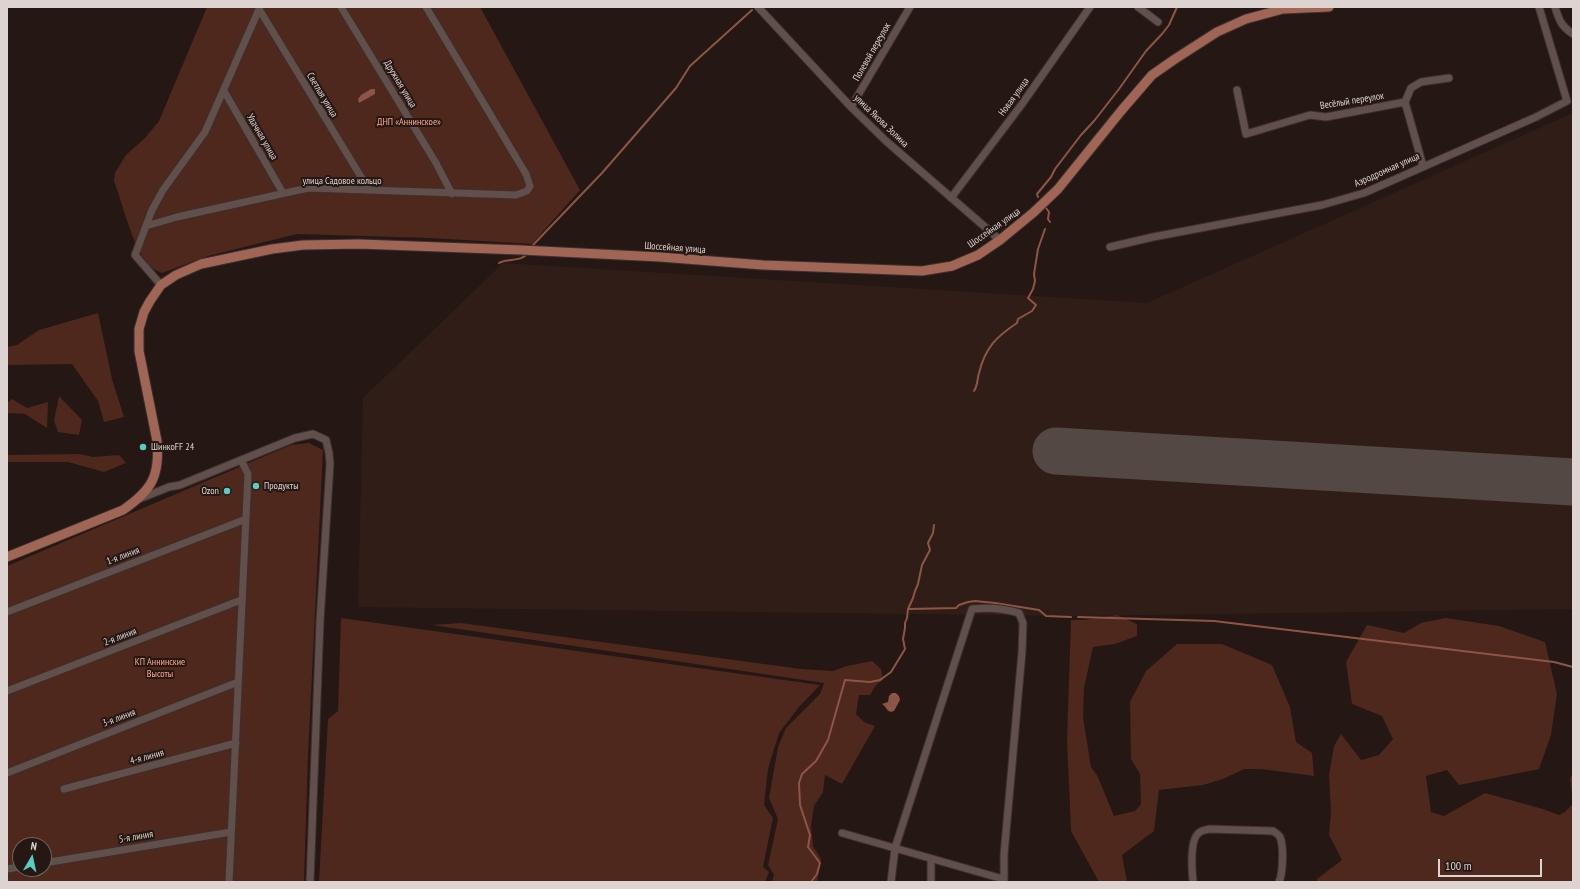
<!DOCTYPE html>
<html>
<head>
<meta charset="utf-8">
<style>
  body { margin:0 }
  #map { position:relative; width:1580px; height:889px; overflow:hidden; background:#251713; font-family:"PT Sans Narrow",sans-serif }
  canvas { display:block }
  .frame { position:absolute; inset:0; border:8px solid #ddd3d0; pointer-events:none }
  .north { position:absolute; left:12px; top:837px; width:40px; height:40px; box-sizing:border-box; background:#251713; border:1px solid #6f625f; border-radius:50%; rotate:9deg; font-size:11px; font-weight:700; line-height:16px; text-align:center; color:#ddd3d0 }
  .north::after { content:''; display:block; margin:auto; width:14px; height:18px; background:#57cec1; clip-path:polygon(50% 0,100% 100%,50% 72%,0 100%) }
  .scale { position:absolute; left:1438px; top:859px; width:104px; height:18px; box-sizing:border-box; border:2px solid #ddd3d0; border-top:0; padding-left:5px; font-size:12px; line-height:14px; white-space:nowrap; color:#ddd3d0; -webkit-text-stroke:3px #251713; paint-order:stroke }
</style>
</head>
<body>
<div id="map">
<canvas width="1580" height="889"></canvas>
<div class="frame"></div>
<div class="north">N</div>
<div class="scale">100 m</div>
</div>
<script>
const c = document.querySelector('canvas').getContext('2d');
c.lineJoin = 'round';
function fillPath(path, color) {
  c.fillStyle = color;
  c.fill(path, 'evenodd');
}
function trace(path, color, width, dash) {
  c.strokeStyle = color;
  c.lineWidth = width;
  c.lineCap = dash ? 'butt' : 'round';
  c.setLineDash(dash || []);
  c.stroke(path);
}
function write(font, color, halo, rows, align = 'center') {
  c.font = font + ' "PT Sans Narrow",sans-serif';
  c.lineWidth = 4;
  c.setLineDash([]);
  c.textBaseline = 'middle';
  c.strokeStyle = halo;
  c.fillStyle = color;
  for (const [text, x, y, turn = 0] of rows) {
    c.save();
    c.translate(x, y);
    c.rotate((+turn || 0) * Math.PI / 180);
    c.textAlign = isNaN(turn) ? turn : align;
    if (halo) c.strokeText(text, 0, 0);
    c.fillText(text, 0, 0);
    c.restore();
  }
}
fillPath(new Path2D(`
  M 1573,113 L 1573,609 L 1073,616 L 358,607 L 363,398 L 503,263 L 1147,303 Z`), '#311d17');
fillPath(new Path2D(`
  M 207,7 L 480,7 L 580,190 L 532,244 L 430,238 L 297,234 L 208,256 L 162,273 C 155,270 149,267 145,260 C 132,244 122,202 114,181 L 115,173 L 126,155 L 145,138 L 159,121 Z
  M 98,313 L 112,379 L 124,417 L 104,422 L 98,401 L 72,364 L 7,365 L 7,347 L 17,345 L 39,330 Z
  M 59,396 L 82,420 L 79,435 L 58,432 L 54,421 Z
  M 12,399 L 27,408 L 48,402 L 47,428 L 25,414 L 7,413 L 7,403 Z
  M 309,443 L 323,450 L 308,756 L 304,882 L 7,882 L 7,566 L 291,445 ZM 20,845 L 44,845 L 44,869 L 20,869 Z
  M 80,454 L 93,457 L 119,455 L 126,463 L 104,472 L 68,462 L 7,462 L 7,455 Z
  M 1117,615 L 1137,624 L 1137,636 L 1115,644 L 1093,647 L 1084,688 L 1083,717 L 1091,767 L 1098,777 L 1114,816 L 1135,811 L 1141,804 L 1140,774 L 1131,759 L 1130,702 L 1146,671 L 1177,644 L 1222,644 L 1272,665 L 1290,707 L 1296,742 L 1312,753 L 1314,776 L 1261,769 L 1244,769 L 1223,779 L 1203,785 L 1159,790 L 1154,831 L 1122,855 L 1127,882 L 1099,882 L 1071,831 L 1067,741 L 1071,620 L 1084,620 Z
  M 341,618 L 820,685 L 799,707 L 779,733 L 768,769 L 764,805 L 773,818 L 763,867 L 769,872 L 765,882 L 319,882 L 328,719 L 338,711 Z
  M 1446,618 L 1499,626 L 1545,642 L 1557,694 L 1551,735 L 1539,769 L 1459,785 L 1447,770 L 1426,776 L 1431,812 L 1444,816 L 1485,793 L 1543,809 L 1559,815 L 1565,812 L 1573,804 L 1570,779 L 1573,772 L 1573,882 L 1317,882 L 1317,879 L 1342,860 L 1329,835 L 1331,811 L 1329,775 L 1334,746 L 1341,734 L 1361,760 L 1379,755 L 1393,739 L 1382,716 L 1352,704 L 1346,662 L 1367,625 L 1404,633 L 1421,623 Z
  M 461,623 L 801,669 L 833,671 L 847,666 L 872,661 L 881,669 L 883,680 L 876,685 L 870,695 L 859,695 L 856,714 L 864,722 L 875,726 L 842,784 L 825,775 L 823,792 L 814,806 L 811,826 L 813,846 L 821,859 L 817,882 L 772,882 L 774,875 L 768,865 L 778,819 L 769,798 L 778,747 L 786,728 L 820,694 L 824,683 L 432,625 Z`), '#4e271d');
fillPath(new Path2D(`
  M 371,89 L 375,89 L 375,94 L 359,103 L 358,99 L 361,95 Z
  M 892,693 L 896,693 L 899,696 L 900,700 L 894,711 C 887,714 887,707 882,704 L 888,702 L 889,696 Z`), '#8d5546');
trace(new Path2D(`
  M 1038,197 L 1037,194 L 1051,177 L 1055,169 L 1081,135 L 1094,121 L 1119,89 L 1146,51 L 1162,34 L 1169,25 L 1177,7
  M 1046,208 L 1049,212 L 1048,219 L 1050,222
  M 533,245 L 602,173 L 676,88 L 690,66 L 752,10
  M 499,263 C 507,258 517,262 525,256
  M 974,391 C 978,385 977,379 979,373 C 985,348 996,337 1017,323 L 1018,319 L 1032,311 L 1036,305 L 1028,298 L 1033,289 L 1035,281 L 1034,274 L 1038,249 L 1045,229
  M 909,609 L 956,608 L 959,605 L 968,602 L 975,601 L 995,603 L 1039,610 L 1046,616 L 1071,617
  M 1078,617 L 1214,621 L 1554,662 L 1573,667
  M 811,882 L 817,874 L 820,863 L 808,847 L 810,835 L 800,805 L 799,783 L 802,774 L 816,761 L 828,740 L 845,680 L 870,682 L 880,680 L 891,672 L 905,649 L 903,639 L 905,628 L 905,623 L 907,618 L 908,609 L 913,598 L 915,591 L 918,584 L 922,565 L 930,550 L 928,543 L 933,533 L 934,525`), '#8d5546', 2);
trace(new Path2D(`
  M 1056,451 L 1573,482`), '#544844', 47);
const minor = new Path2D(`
  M 341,7 L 436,163 L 452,194
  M 758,7 L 851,107 L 886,141 L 1000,240
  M 1138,7 L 1158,22
  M 1555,7 C 1559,20 1561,26 1573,34
  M 259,9 L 369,190
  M 1237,90 L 1246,134 L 1310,115 L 1326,117 L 1405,102 L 1411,88 L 1421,82 L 1449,78
  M 224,91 L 283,193
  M 1405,102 L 1423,166
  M 851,107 L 910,7
  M 951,198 L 1022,104 L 1090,7
  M 146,226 L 177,217 L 308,188 L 516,195 L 527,191 L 530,186 L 526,174 L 426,7
  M 1110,247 L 1153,237 L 1322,205 L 1364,193 L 1536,117 L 1567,101 L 1539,7
  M 161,285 L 135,255 L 152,210 L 163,190 L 205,132 L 260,7
  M 139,499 L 169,487 L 180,485 L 295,438 L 313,434 L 326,440 L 329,453 L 330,464 L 320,621 L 310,882
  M 7,612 L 246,519
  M 7,691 L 241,600
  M 7,773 L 238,682
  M 64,789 L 236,743
  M 842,833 L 1003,879
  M 44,863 L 231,832
  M 7,869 L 20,867
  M 229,882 L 248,474 L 241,460
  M 891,882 L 895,848 L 972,609 C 989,607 1003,608 1019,613 L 1023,623 L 1022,652 L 1004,855 L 1004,882
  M 931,882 L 931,859
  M 1193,882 C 1192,871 1189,838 1200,832 C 1202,830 1207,830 1209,829 L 1273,831 C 1276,833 1278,834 1280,837 C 1284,846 1283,873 1279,882`);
const major = new Path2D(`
  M 7,557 L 123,510 C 152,490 160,476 157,441 L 139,351 L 139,329 L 144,312 L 150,301 L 161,285 L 176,275 L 201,264 L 272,249 L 303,245 L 359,244 L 521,250 L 660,257 L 763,265 L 922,271 L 952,266 L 978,255 L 1000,240 L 1034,212 L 1058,189 L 1121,111 L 1152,75 L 1175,59 L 1217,32 L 1246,19 L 1283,9 L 1329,7`);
trace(minor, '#3b312f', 9);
trace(major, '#3b312f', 11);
trace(minor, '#604f4a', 7);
trace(major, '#a16555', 9);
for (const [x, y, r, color] of [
  [143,447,4,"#57cec1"],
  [256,486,4,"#57cec1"],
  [227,491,4,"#57cec1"]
]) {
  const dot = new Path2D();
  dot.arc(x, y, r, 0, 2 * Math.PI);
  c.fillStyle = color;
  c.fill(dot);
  trace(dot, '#251713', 1.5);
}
write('10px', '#ddd3d0', '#251713', [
  ["Полевой переулок",872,52,-60],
  ["Дружная улица",400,84,59],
  ["Светлая улица",322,95,59],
  ["Новая улица",1014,97,-54],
  ["Весёлый переулок",1352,101,-9],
  ["улица Якова Золина",881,121,44],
  ["Удачная улица",262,137,60],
  ["Аэродромная улица",1387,170,-24],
  ["улица Садовое кольцо",342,181],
  ["Шоссейная улица",994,228,-35],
  ["Шоссейная улица",675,248,4],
  ["1-я линия",123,556,-21],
  ["2-я линия",120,637,-21],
  ["3-я линия",119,718,-21],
  ["4-я линия",147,757,-15],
  ["5-я линия",136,837,-10]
]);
write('10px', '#fda78f', '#251713', [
  ["ДНП «Аннинское»",409,122],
  ["КП Аннинские",160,662],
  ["Высоты",160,674]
]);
write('10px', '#ddd3d0', '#251713', [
  ["ШинкоFF 24",151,447],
  ["Продукты",264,486],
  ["Ozon",219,491,"right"]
], 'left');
</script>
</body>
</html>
